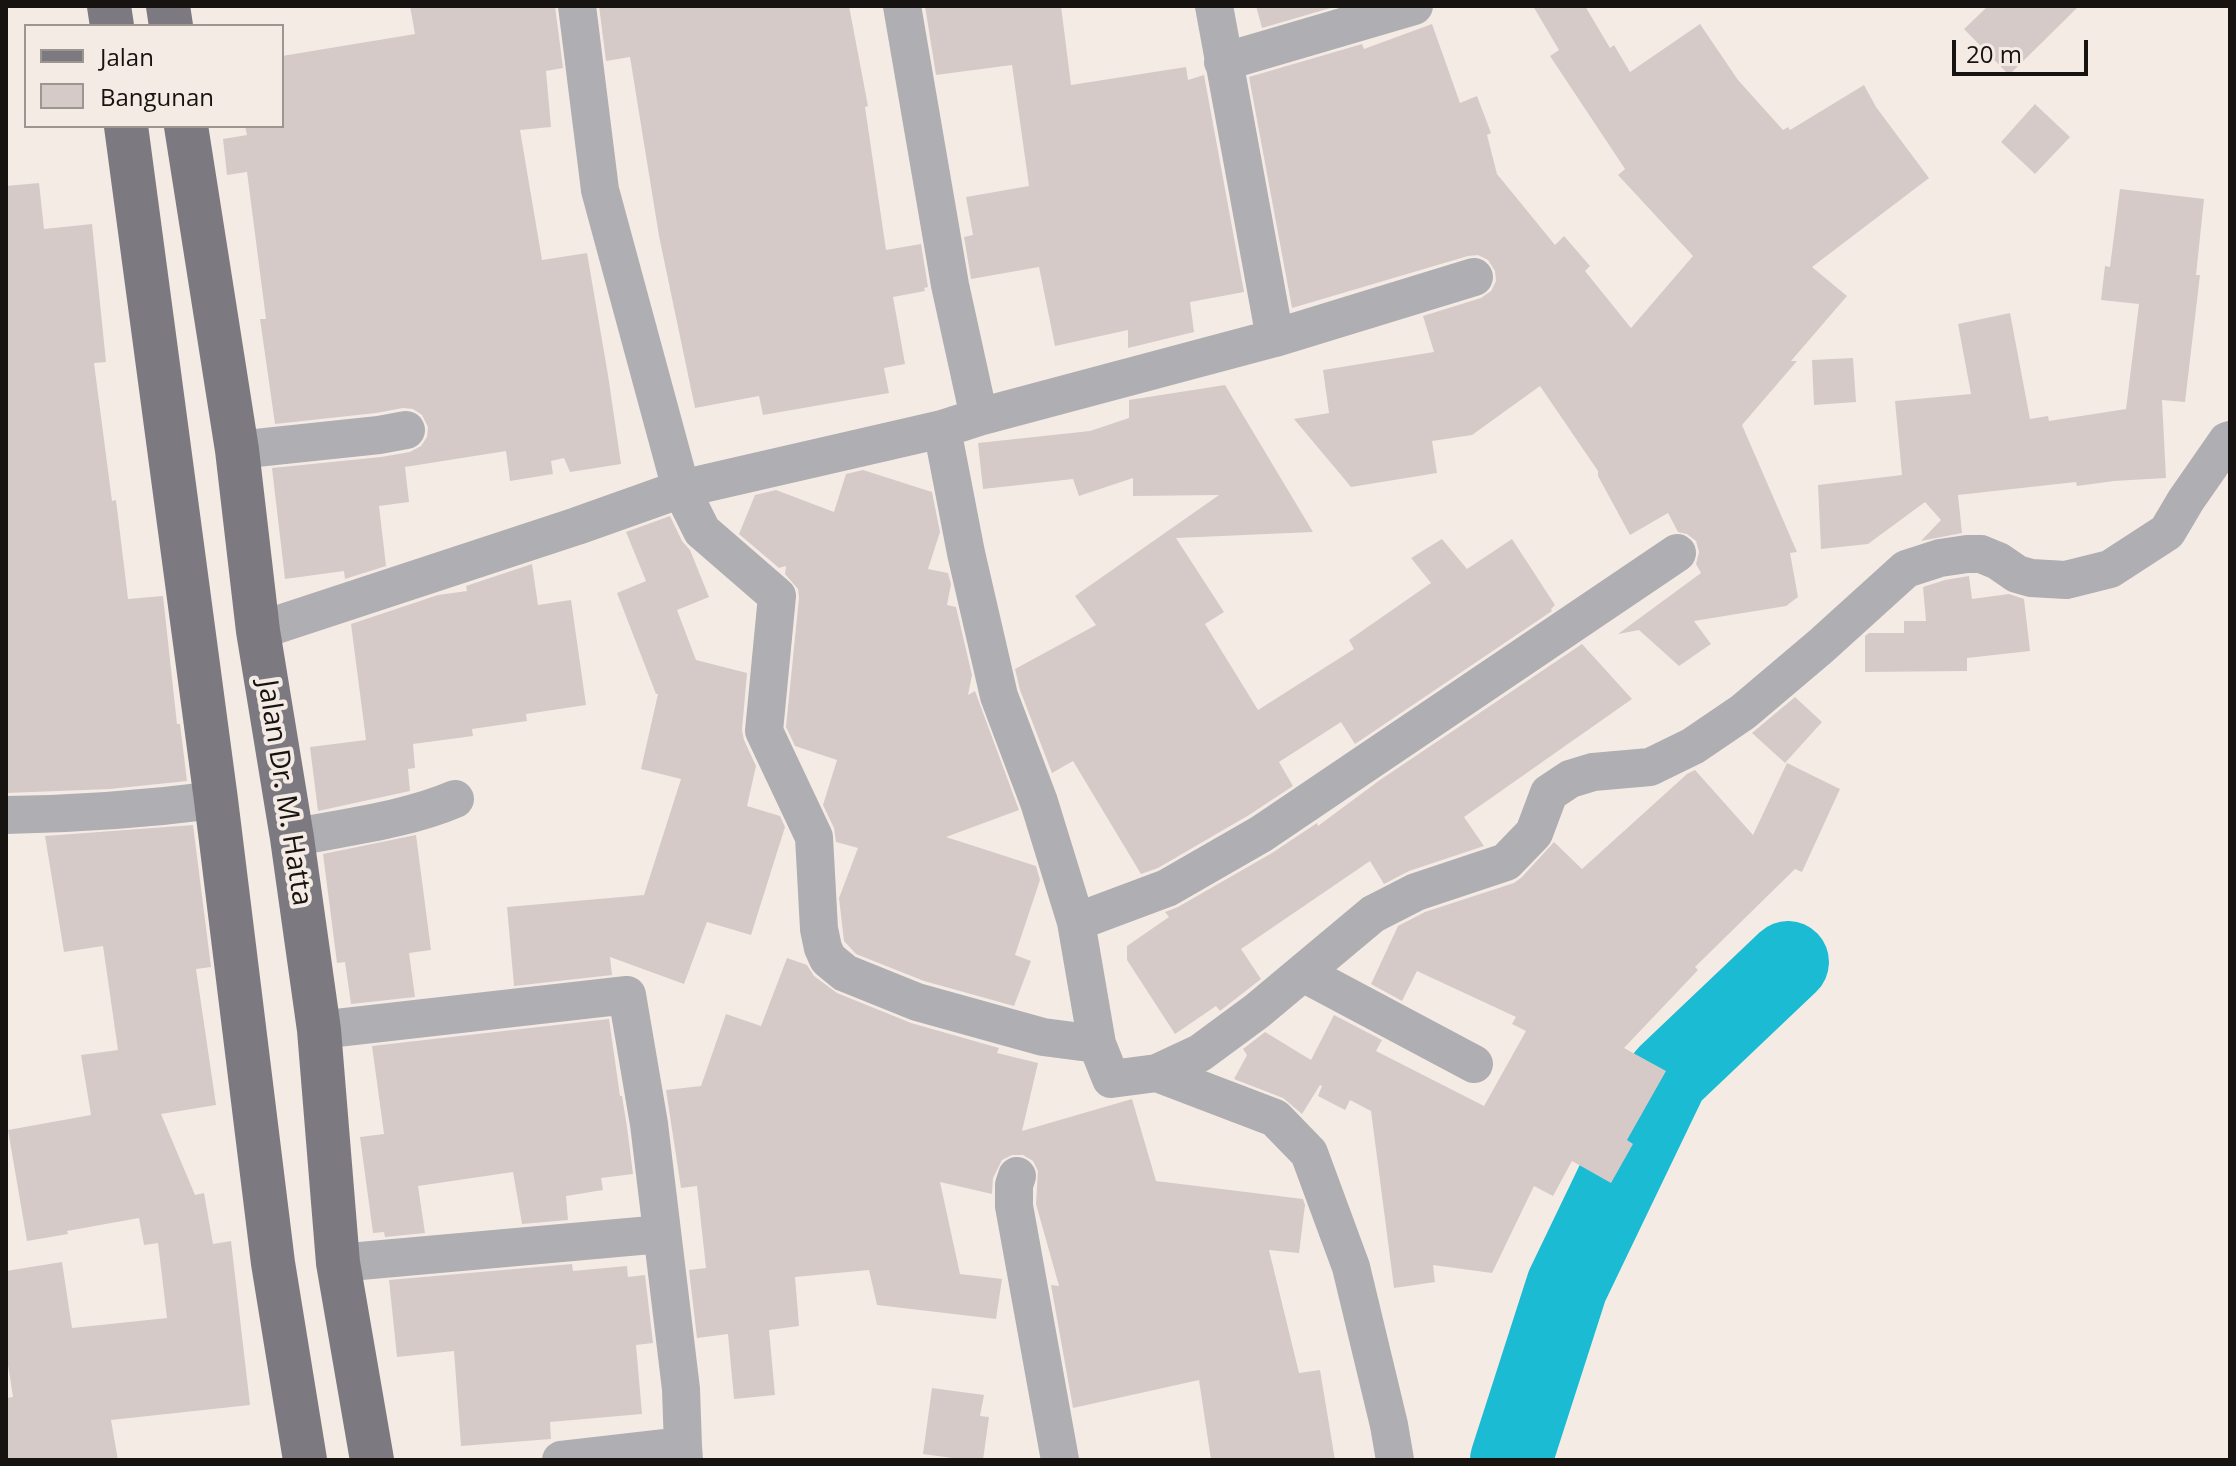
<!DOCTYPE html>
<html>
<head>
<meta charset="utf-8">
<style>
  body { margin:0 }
  #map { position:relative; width:2236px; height:1466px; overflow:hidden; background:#f5ebe5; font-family:"Open Sans",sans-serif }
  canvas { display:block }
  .frame { position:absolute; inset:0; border:8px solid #161311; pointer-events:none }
  .legend { position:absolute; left:24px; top:24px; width:260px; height:104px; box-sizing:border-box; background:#f5ebe5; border:2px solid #9c9590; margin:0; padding:10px 14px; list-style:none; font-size:24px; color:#161311 }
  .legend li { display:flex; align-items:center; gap:16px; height:40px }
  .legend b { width:40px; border:2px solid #9c9590 }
  .scale { position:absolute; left:1952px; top:40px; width:136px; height:36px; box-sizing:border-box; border:4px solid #161311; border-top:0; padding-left:10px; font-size:24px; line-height:28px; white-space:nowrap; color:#161311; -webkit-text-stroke:6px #f5ebe5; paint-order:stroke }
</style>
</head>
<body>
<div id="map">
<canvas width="2236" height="1466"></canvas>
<div class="frame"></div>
<ul class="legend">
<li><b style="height:10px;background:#7c7980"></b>Jalan</li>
<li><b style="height:22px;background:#d6cac8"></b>Bangunan</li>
</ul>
<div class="scale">20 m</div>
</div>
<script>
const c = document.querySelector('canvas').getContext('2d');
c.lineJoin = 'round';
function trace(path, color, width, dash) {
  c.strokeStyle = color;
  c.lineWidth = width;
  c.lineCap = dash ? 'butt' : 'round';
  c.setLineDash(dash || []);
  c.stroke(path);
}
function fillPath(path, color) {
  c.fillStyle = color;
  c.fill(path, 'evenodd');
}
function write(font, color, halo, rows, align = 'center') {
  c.font = font + ' "Open Sans",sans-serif';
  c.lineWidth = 8;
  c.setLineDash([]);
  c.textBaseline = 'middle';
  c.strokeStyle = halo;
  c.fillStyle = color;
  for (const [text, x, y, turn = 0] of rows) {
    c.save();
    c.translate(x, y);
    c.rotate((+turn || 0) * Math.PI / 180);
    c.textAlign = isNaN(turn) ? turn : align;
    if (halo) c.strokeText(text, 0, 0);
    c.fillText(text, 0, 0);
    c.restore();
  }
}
trace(new Path2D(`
  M 1511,1460 L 1567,1286 L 1668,1076 L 1788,962`), '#1abbd3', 82);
fillPath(new Path2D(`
  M 410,6 L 555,6 L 563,68 L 546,71 L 551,127 L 520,130 L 542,260 L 587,253 L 608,375 L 621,464 L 570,472 L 564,458 L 551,461 L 553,474 L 510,481 L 506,451 L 405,467 L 409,502 L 379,506 L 386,566 L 345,579 L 344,571 L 285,579 L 272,468 L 381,457 L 410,452 L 421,446 L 427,437 L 428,427 L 422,415 L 413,409 L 403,408 L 376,413 L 275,424 L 260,319 L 266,319 L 247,172 L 227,175 L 223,139 L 247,135 L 245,126 L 282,126 L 282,56 L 415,34 Z
  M 599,6 L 849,6 L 868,106 L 865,107 L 886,250 L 921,244 L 928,287 L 924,288 L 925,291 L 893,297 L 905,364 L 884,368 L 889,393 L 763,415 L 759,396 L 695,408 L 659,236 L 630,57 L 606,61 Z
  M 925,6 L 1061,6 L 1071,85 L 1186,67 L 1188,80 L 1204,75 L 1244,292 L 1190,302 L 1194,332 L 1128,348 L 1128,330 L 1055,346 L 1039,267 L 971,279 L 964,237 L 973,235 L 966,197 L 1029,186 L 1012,65 L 936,75 Z
  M 1256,6 L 1334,6 L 1334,7 L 1262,28 Z
  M 1533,6 L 1585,6 L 1610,48 L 1614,45 L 1630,72 L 1700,24 L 1738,80 L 1783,130 L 1788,127 L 1790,130 L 1864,85 L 1876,107 L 1929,178 L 1812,267 L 1847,296 L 1791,361 L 1797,361 L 1742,425 L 1797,552 L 1790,553 L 1798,597 L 1786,606 L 1694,621 L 1711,644 L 1679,666 L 1639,630 L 1618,634 L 1701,573 L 1696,564 L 1699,552 L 1696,541 L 1687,534 L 1678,532 L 1668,513 L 1630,535 L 1598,476 L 1598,471 L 1540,386 L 1472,435 L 1432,441 L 1437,473 L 1351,487 L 1294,419 L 1329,413 L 1323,370 L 1434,352 L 1423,316 L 1481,298 L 1491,291 L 1496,281 L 1495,271 L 1488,260 L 1478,255 L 1468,256 L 1292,308 L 1249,77 L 1362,44 L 1364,49 L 1432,24 L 1460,103 L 1477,96 L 1491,133 L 1487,135 L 1497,174 L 1555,245 L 1564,236 L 1590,266 L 1585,271 L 1631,328 L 1693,256 L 1618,175 L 1625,169 L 1550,56 L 1559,50 Z
  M 1988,6 L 2079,6 L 2009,75 L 1964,29 Z
  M 2035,104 L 2070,137 L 2035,174 L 2001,142 Z
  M 39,183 L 44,229 L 92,224 L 106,362 L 94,363 L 112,501 L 116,500 L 128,599 L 163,596 L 177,724 L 180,724 L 187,781 L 110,789 L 6,793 L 6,186 Z
  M 2120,189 L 2204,199 L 2196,275 L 2200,275 L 2185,402 L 2162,400 L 2166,478 L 2114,481 L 2077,486 L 2076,482 L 1958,495 L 1962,533 L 1921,541 L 1941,520 L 1925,502 L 1868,544 L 1821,549 L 1818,485 L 1902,475 L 1895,401 L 1971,394 L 1958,324 L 2010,313 L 2030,419 L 2048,416 L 2049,421 L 2126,409 L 2139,304 L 2101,300 L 2105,266 L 2110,267 Z
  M 1853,358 L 1856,402 L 1814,405 L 1812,360 Z
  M 1225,385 L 1313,532 L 1176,538 L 1224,612 L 1205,624 L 1258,710 L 1354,649 L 1349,640 L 1431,583 L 1411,558 L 1442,539 L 1467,569 L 1512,539 L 1555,605 L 1551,609 L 1552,611 L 1355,744 L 1341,722 L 1279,762 L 1293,786 L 1249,815 L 1158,868 L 1141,874 L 1073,761 L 1052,773 L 1020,690 L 1015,669 L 1096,625 L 1075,596 L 1219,495 L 1133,496 L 1133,478 L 1079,496 L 1073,479 L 983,489 L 978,443 L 1090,431 L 1129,418 L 1129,400 Z
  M 863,470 L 932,492 L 940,532 L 928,569 L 948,573 L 951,584 L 947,605 L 956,607 L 972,675 L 968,695 L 975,691 L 1019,810 L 946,837 L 1036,866 L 1040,880 L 1015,955 L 1031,961 L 1014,1006 L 924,981 L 856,954 L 844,941 L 839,898 L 858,848 L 836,842 L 834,828 L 823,805 L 837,760 L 795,746 L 786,727 L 799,598 L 798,589 L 785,574 L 786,566 L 779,568 L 739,534 L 755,495 L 776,490 L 834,512 L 846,474 Z
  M 670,516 L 682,541 L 690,550 L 709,597 L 677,610 L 696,660 L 747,673 L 742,730 L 744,740 L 756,766 L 747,806 L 780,816 L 785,827 L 751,935 L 707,922 L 684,984 L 610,957 L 612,975 L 514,986 L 507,907 L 644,895 L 681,779 L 641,769 L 658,694 L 656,694 L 617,593 L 646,581 L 626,532 Z
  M 532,564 L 538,605 L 571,600 L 586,705 L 526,714 L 527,721 L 472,729 L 473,736 L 413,744 L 415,768 L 408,769 L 410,791 L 318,811 L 310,747 L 366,740 L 351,624 L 438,595 L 467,591 L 466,586 Z
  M 1969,576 L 1972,599 L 2009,594 L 2024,599 L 2030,651 L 1967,658 L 1967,671 L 1865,672 L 1865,636 L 1869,633 L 1904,633 L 1904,621 L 1926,621 L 1923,587 L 1945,580 Z
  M 1582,644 L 1632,699 L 1464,817 L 1484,846 L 1409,871 L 1384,884 L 1370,861 L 1241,949 L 1261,979 L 1220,1011 L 1216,1006 L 1175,1034 L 1127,960 L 1127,946 L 1169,917 L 1165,912 L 1178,907 L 1272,853 L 1317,823 L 1318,826 L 1380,780 Z
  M 1795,697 L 1822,722 L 1785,763 L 1752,733 Z
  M 1787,763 L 1840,789 L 1802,872 L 1795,869 L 1695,967 L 1698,970 L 1624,1048 L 1666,1071 L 1627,1140 L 1633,1144 L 1611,1183 L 1572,1161 L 1553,1196 L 1534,1186 L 1492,1273 L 1433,1265 L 1435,1282 L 1394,1288 L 1371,1111 L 1350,1100 L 1345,1110 L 1318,1096 L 1322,1086 L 1320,1085 L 1302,1114 L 1283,1098 L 1234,1079 L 1247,1055 L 1243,1049 L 1265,1032 L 1311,1060 L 1334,1015 L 1382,1040 L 1376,1051 L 1484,1106 L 1526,1031 L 1512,1024 L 1516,1017 L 1417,971 L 1402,1001 L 1371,984 L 1398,926 L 1425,912 L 1514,883 L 1522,877 L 1554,842 L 1582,869 L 1687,774 L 1695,770 L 1753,835 Z
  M 193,825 L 211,967 L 196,969 L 216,1105 L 161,1114 L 195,1195 L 204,1193 L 213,1244 L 231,1241 L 250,1405 L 111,1420 L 118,1460 L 6,1460 L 6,1398 L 13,1397 L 6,1352 L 6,1271 L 62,1262 L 72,1328 L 167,1318 L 158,1243 L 144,1245 L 139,1218 L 67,1231 L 68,1234 L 27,1241 L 8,1130 L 91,1115 L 81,1055 L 118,1050 L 103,946 L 64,952 L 45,836 Z
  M 416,835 L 431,950 L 409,953 L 415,997 L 351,1004 L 345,962 L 337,963 L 323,854 Z
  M 787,958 L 807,965 L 814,976 L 837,993 L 911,1023 L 999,1048 L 997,1053 L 1038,1063 L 1022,1131 L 1132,1099 L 1156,1181 L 1303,1199 L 1305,1205 L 1299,1253 L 1269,1250 L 1299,1373 L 1320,1370 L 1335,1460 L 1211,1460 L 1199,1380 L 1073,1408 L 1051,1285 L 1059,1286 L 1036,1204 L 1038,1171 L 1033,1161 L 1023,1155 L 1012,1155 L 1002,1160 L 993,1178 L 992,1194 L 940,1182 L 960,1274 L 1002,1279 L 996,1319 L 877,1305 L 869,1270 L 795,1277 L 799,1326 L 769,1330 L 775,1395 L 734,1399 L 728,1334 L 697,1338 L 689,1270 L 706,1268 L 697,1186 L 681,1188 L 666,1090 L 701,1086 L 726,1014 L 761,1026 Z
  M 609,1019 L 620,1096 L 622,1096 L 627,1127 L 633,1174 L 601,1178 L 603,1190 L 566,1196 L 568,1220 L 522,1224 L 513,1172 L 418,1186 L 425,1233 L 385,1237 L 384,1232 L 373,1233 L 360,1137 L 384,1134 L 372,1046 Z
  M 572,1264 L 573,1271 L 627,1266 L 628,1277 L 645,1275 L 653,1343 L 636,1345 L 642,1414 L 550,1422 L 551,1439 L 461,1446 L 454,1351 L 397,1357 L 389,1280 Z
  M 932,1388 L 984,1395 L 980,1416 L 989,1417 L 983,1460 L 967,1460 L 923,1454 Z`), '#d6cac8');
trace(new Path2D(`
  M 577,6 L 600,190 L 681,489 L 702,531 L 777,596 L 764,731 L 814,837 L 819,929 L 823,948 L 828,959 L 845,973 L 917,1002 L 1043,1037 L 1097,1044
  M 902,6 L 950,285 L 979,417
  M 1214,6 L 1275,338
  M 1223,62 L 1414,6
  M 942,429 L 966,553 L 999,696 L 1039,802 L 1076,922 L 1097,1044 L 1111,1079 L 1157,1073 L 1200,1053 L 1257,1011 L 1373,914 L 1416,892 L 1506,862 L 1534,833 L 1549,793 L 1570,779 L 1593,772 L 1650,767 L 1693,746 L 1743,712 L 1821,646 L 1906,569 L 1940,558 L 1967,554 L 1981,554 L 1998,561 L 2017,574 L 2031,578 L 2066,580 L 2110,569 L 2167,532 L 2186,500 L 2227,441 L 2230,440
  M 237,450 L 379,435 L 406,430
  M 258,631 L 577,526 L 681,489 L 942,429 L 979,417 L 1275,338 L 1474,277
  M 6,815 C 77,814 146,809 216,800
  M 292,838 C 345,827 406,820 455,799
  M 1076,922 L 1167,888 L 1261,834 L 1677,553
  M 1303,973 L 1474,1064
  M 319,1030 L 627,995 L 649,1124 L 681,1389 L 683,1446
  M 1157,1073 L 1275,1118 L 1309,1153 L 1351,1267 L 1389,1425 L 1395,1460
  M 1017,1176 L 1014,1185 L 1014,1206 L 1060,1460
  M 338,1263 L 662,1234
  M 561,1460 L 683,1446 L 684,1460`), '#afaeb2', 38);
trace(new Path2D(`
  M 109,6 L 112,26
  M 168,6 L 171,26
  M 126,126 L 216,800 L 273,1263 L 305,1460
  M 186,126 L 237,450 L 258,631 L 292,838 L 319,1030 L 338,1263 L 372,1460`), '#7c7980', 44);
write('28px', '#161311', '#f5ebe5', [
  ["Jalan Dr. M. Hatta",284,793,81]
]);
</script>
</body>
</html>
